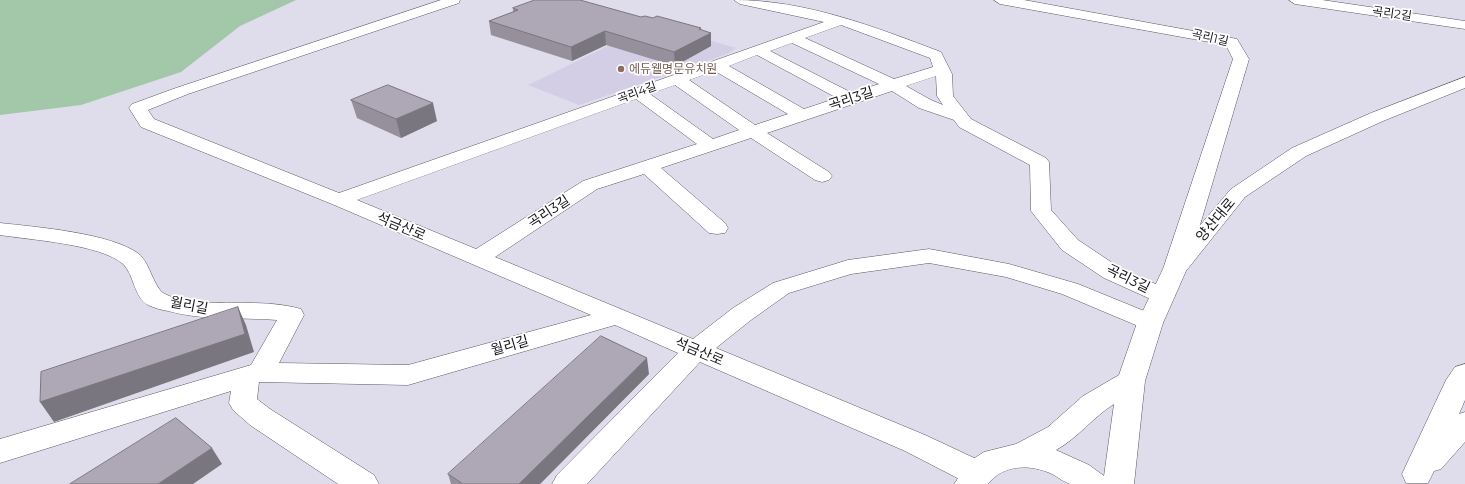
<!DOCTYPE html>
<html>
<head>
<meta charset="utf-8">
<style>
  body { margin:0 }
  canvas { display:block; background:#dfdceb }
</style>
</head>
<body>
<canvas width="1465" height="484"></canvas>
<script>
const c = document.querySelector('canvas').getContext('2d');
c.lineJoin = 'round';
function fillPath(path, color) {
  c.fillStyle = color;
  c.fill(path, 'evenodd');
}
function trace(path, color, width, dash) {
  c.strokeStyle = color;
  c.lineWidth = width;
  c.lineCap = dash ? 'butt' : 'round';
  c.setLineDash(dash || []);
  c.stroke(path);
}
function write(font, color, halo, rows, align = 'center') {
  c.font = font + ' Montserrat,"Noto Sans KR",sans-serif';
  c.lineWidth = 3.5;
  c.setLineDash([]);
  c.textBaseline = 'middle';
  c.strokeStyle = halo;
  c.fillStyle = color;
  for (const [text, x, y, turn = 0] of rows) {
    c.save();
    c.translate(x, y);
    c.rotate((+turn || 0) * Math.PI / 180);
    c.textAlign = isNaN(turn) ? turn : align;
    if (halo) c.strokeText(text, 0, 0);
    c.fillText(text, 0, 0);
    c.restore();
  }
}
fillPath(new Path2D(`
  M 653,24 L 736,48 L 727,54 L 579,105 L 528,85 Z`), '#d3cee5');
fillPath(new Path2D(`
  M 0,0 L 296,0 L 240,26 L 181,72 L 81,105 L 0,115 Z`), '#a3c7a9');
const minor = new Path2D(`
  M 441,0 L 460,0 L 459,3 L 188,94 L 148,110 L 154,119 L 339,193 L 824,22 L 740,4 L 734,0 C 806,0 875,27 941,52 L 952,74 L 953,96 L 971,119 L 1046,158 L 1049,162 L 1051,210 L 1078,240 L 1120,268 L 1171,291 L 1175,296 L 1171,301 L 1163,304 L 1155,301 L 1104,278 L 1062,250 L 1031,211 L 1030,165 L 959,127 L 954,120 L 919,108 L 892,91 L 767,133 L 829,172 L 832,176 L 829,180 L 822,182 L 815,180 L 751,138 L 661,168 L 725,223 L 728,228 L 725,233 L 717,234 L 709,233 L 644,174 L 597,189 L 495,257 L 693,339 L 733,308 L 773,283 L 848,260 L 929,249 L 1009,264 L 1078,284 L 1159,317 L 1163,323 L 1159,329 L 1150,331 L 1062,294 L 1006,277 L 929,263 L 851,274 L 789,293 L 751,320 L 716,348 L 925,435 L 987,464 L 991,473 L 987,482 L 980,484 L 965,482 L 905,451 L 700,362 L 587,484 L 552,484 L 557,475 L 678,353 L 615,325 L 408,385 L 259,382 L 257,399 L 270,409 L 374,475 L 379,484 L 338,484 L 250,425 L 233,410 L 229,403 L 231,391 L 0,463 L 0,439 L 251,365 L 277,320 C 240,317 204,321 168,311 C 162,310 154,308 148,305 C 134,298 134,274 123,264 C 100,244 31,240 0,235 L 0,223 C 36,227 111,233 139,254 C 150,263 154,289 165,294 C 189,306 221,302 247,303 C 265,303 283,304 301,309 L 304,315 L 279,363 L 408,365 L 591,315 L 332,204 L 141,127 L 129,108 L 132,104 L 176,88 ZM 841,25 L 930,58 L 933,67 L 894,79 L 805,38 ZM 792,43 L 879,84 L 852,93 L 770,51 ZM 757,55 L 837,98 L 804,109 L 729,66 ZM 715,71 L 788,114 L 755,125 L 689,80 ZM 936,76 L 937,96 L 943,105 L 931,100 L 906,86 ZM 675,85 L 739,130 L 713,139 L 650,94 ZM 636,99 L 697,144 L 583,181 L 476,249 L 357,200 Z
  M 994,0 L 1024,0 L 1237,39 L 1249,59 L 1187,269 L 1183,274 L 1175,276 L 1167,274 L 1163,269 L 1233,59 L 1226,45 L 1000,4 Z
  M 1289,0 L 1322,0 L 1465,21 L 1465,29 L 1295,4 Z`);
const major = new Path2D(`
  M 1465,77 L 1465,88 L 1383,121 L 1306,156 L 1245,197 L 1186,271 L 1163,323 L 1145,381 L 1134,484 C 1114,484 1090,484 1071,484 C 1065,483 1058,477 1052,474 C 1031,464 1003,464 988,484 L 954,484 L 970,461 L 984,452 L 1016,444 L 1048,427 L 1083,396 L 1119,375 L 1137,323 L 1163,269 L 1231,189 L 1292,148 L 1371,113 ZM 1114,404 L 1104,476 L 1089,465 L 1056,450 C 1078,438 1093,417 1114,404 Z
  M 1465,364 L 1465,400 L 1459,414 L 1465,412 L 1465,442 L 1441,469 L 1434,471 L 1428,483 L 1406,483 L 1402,474 L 1446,380 L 1455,367 Z`);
trace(minor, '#5a5764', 1);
trace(major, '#5a5764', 1);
fillPath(minor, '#fff');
fillPath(major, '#fff');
fillPath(new Path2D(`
  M 513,8 L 653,18 L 701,30 L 711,46 L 675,66 L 606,45 L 572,61 L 491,35 L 489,21 L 513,12 Z
  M 351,100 L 437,121 L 401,138 L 357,118 Z
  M 649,374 L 540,484 L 451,484 L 448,474 Z`), '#96909d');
fillPath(new Path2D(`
  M 701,28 L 702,37 L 711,33 L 711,46 L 675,66 L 674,52 L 699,29 Z
  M 605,31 L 606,45 L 572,61 L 571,47 Z
  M 433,103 L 437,121 L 401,138 L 396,119 Z
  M 238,307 L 246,325 L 254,352 L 54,422 L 40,402 Z
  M 647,358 L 649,374 L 540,484 L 519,484 Z
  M 212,448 L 222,464 L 193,484 L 158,484 Z`), '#7a767f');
const building = new Path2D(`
  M 535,0 L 580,0 L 641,17 L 645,16 L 653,18 L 657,16 L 701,28 L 699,29 L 711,33 L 674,52 L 605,31 L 571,47 L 489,21 L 518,10 L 513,8 Z
  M 388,85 L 433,103 L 396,119 L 351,100 Z
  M 238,307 L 245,334 L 40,402 L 41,372 Z
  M 601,336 L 647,358 L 519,484 L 463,484 L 448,474 Z
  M 176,418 L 212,448 L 158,484 L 70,484 Z`);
fillPath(building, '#aea8b6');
trace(building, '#7a767f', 1);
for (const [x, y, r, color] of [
  [621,69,4,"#8d6e63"]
]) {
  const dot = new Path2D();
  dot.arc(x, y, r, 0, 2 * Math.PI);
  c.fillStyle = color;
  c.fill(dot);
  trace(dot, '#fff', 1.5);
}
write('12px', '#151419', '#fff', [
  ["곡리2길",1392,14,8],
  ["곡리1길",1210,38,13],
  ["곡리4길",637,93,-20]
]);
write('12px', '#785e54', '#fff', [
  ["에듀웰명문유치원",629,69]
], 'left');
write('14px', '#151419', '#fff', [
  ["곡리3길",851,99,-18],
  ["곡리3길",549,212,-33],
  ["양산대로",1216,220,-50],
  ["석금산로",401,227,23],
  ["곡리3길",1128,279,26],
  ["월리길",189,306,11],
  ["월리길",510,346,-16],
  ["석금산로",699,352,23]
]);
</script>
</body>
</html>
